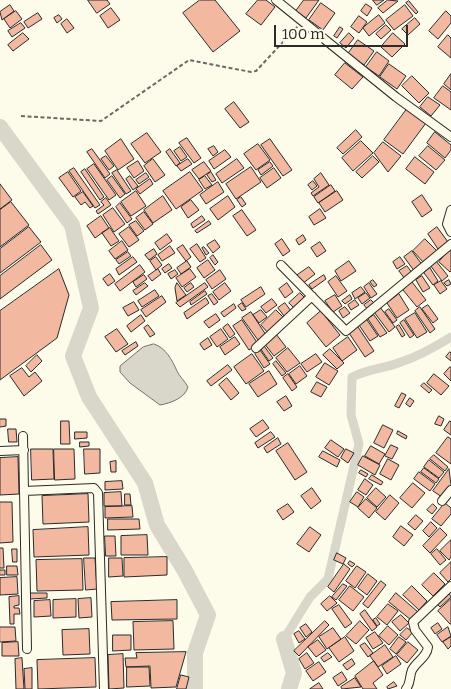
<!DOCTYPE html>
<html>
<head>
<meta charset="utf-8">
<style>
  body { margin:0 }
  #map { position:relative; width:451px; height:689px; overflow:hidden; background:#fdfbea; font-family:Bitter,serif }
  canvas { display:block }
  .scale { position:absolute; left:274px; top:25px; width:134px; height:22px; box-sizing:border-box; border:2px solid #2b2b2b; border-top:0; padding-left:6px; font-size:15px; line-height:18px; white-space:nowrap; color:#2b2b2b; -webkit-text-stroke:4px #fdfbea; paint-order:stroke }
</style>
</head>
<body>
<div id="map">
<canvas width="451" height="689"></canvas>
<div class="scale">100 m</div>
</div>
<script>
const c = document.querySelector('canvas').getContext('2d');
c.lineJoin = 'round';
function fillPath(path, color) {
  c.fillStyle = color;
  c.fill(path, 'evenodd');
}
function trace(path, color, width, dash) {
  c.strokeStyle = color;
  c.lineWidth = width;
  c.lineCap = dash ? 'butt' : 'round';
  c.setLineDash(dash || []);
  c.stroke(path);
}
const water = new Path2D(`
  M 154,344 C 166,348 172,360 177,371 C 179,376 185,381 188,387 C 185,398 171,403 160,405 L 130,383 L 120,372 L 120,366 L 143,347 Z`);
fillPath(water, '#d8d7c9');
trace(water, '#74746e', 1);
trace(new Path2D(`
  M 284,639 L 310,597 L 328,579 L 359,444 L 351,415 L 352,377 C 371,368 383,369 401,362 C 419,356 435,347 451,337`), '#d8d7c9', 9);
trace(new Path2D(`
  M 0,127 L 72,225 L 91,308 L 73,356 L 89,397 L 145,483 L 157,525 L 185,571 L 208,615 L 195,653 L 195,689
  M 284,639 L 294,673 L 289,689`), '#d8d7c9', 16);
const building = new Path2D(`
  M 88,0 L 107,0 L 110,4 L 97,13 Z
  M 200,0 L 215,0 L 240,31 L 213,52 L 183,13 Z
  M 258,0 L 266,0 L 275,7 L 261,25 L 246,14 Z
  M 304,0 L 319,0 L 306,18 L 296,11 Z
  M 373,0 L 384,0 L 377,5 Z
  M 388,0 L 398,1 L 383,13 L 378,8 Z
  M 409,1 L 418,12 L 416,14 L 406,3 Z
  M 321,3 L 335,13 L 323,30 L 309,20 Z
  M 366,4 L 372,8 L 367,16 L 361,11 Z
  M 10,5 L 14,11 L 2,20 L 0,12 Z
  M 405,5 L 413,16 L 394,30 L 386,20 Z
  M 111,8 L 120,20 L 108,28 L 100,16 Z
  M 16,11 L 22,19 L 10,28 L 4,19 Z
  M 446,11 L 451,16 L 451,23 L 438,39 L 429,31 Z
  M 38,13 L 42,19 L 28,28 L 24,22 Z
  M 59,15 L 62,19 L 57,23 L 54,18 Z
  M 379,15 L 385,23 L 369,36 L 363,28 Z
  M 359,16 L 367,22 L 359,33 L 351,27 Z
  M 415,18 L 420,24 L 408,35 L 402,29 Z
  M 67,19 L 74,28 L 67,33 L 61,24 Z
  M 21,23 L 25,28 L 12,37 L 8,31 Z
  M 386,25 L 391,30 L 381,39 L 376,34 Z
  M 340,27 L 343,29 L 337,38 L 334,36 Z
  M 23,33 L 29,39 L 13,51 L 8,45 Z
  M 349,33 L 354,38 L 346,48 L 340,43 Z
  M 393,33 L 405,44 L 392,57 L 381,47 Z
  M 448,35 L 451,38 L 451,58 L 438,47 Z
  M 358,40 L 374,51 L 364,65 L 348,54 Z
  M 377,52 L 389,61 L 379,76 L 366,67 Z
  M 345,63 L 363,77 L 352,89 L 335,75 Z
  M 389,64 L 406,76 L 397,89 L 380,77 Z
  M 451,74 L 451,90 L 444,84 Z
  M 412,76 L 429,93 L 419,103 L 402,86 Z
  M 443,86 L 451,92 L 451,110 L 434,98 Z
  M 428,97 L 440,105 L 431,116 L 420,107 Z
  M 234,102 L 249,122 L 240,128 L 225,109 Z
  M 407,109 L 426,123 L 403,154 L 384,140 Z
  M 356,130 L 362,137 L 343,154 L 337,148 Z
  M 435,132 L 451,145 L 451,150 L 445,158 L 427,143 Z
  M 147,133 L 161,152 L 145,163 L 131,144 Z
  M 187,138 L 201,158 L 194,163 L 179,143 Z
  M 121,139 L 134,159 L 118,170 L 105,151 Z
  M 270,139 L 292,170 L 283,176 L 261,145 Z
  M 361,141 L 373,153 L 353,171 L 342,158 Z
  M 383,142 L 401,156 L 388,172 L 374,153 Z
  M 258,144 L 270,160 L 256,170 L 244,154 Z
  M 214,146 L 218,152 L 213,156 L 208,149 Z
  M 428,146 L 445,160 L 436,170 L 419,156 Z
  M 180,147 L 187,157 L 181,161 L 174,151 Z
  M 92,149 L 110,174 L 105,178 L 87,152 Z
  M 170,149 L 180,163 L 176,166 L 166,152 Z
  M 225,150 L 231,157 L 214,169 L 209,161 Z
  M 106,156 L 114,166 L 109,170 L 101,159 Z
  M 373,156 L 379,162 L 362,178 L 356,172 Z
  M 415,157 L 434,172 L 425,184 L 406,169 Z
  M 153,159 L 165,175 L 155,182 L 144,166 Z
  M 188,159 L 192,164 L 181,171 L 177,166 Z
  M 237,159 L 244,168 L 222,183 L 216,174 Z
  M 138,161 L 144,171 L 134,178 L 127,168 Z
  M 204,162 L 211,171 L 199,179 L 192,170 Z
  M 270,162 L 273,166 L 261,175 L 258,170 Z
  M 94,164 L 116,195 L 109,200 L 87,169 Z
  M 251,167 L 261,182 L 236,199 L 226,184 Z
  M 74,168 L 100,205 L 95,208 L 69,171 Z
  M 274,168 L 281,178 L 267,188 L 260,178 Z
  M 85,169 L 104,197 L 100,200 L 81,172 Z
  M 117,170 L 131,191 L 126,194 L 112,173 Z
  M 68,172 L 81,191 L 73,197 L 59,178 Z
  M 190,172 L 203,190 L 176,209 L 163,191 Z
  M 211,172 L 216,180 L 212,182 L 207,175 Z
  M 146,173 L 149,177 L 139,184 L 136,180 Z
  M 321,173 L 329,185 L 313,196 L 311,193 L 319,187 L 314,179 Z
  M 112,176 L 125,194 L 120,198 L 107,180 Z
  M 130,176 L 138,186 L 133,190 L 126,179 Z
  M 205,176 L 212,185 L 205,189 L 199,180 Z
  M 150,179 L 153,184 L 140,194 L 136,189 Z
  M 313,181 L 317,186 L 312,190 L 308,185 Z
  M 218,182 L 224,192 L 206,204 L 200,195 Z
  M 0,184 L 12,200 L 0,209 Z
  M 331,185 L 335,191 L 318,203 L 314,197 Z
  M 136,191 L 146,206 L 131,216 L 121,202 Z
  M 337,191 L 343,200 L 325,212 L 319,203 Z
  M 83,192 L 93,206 L 90,208 L 85,202 L 81,205 L 75,197 Z
  M 422,195 L 432,210 L 422,217 L 412,202 Z
  M 163,196 L 172,210 L 153,223 L 144,210 Z
  M 228,196 L 235,207 L 218,220 L 210,209 Z
  M 241,197 L 246,204 L 242,207 L 237,200 Z
  M 106,198 L 111,205 L 98,214 L 96,211 L 104,205 L 101,202 Z
  M 191,200 L 199,210 L 188,218 L 181,207 Z
  M 11,202 L 29,225 L 0,247 L 0,210 Z
  M 120,203 L 132,219 L 127,223 L 116,207 Z
  M 113,208 L 125,224 L 114,232 L 103,215 Z
  M 320,209 L 326,218 L 314,225 L 309,217 Z
  M 242,210 L 256,230 L 247,236 L 233,216 Z
  M 144,212 L 153,224 L 145,230 L 136,218 Z
  M 101,216 L 109,228 L 95,238 L 87,226 Z
  M 202,216 L 205,220 L 193,228 L 191,224 Z
  M 136,221 L 144,231 L 137,236 L 129,225 Z
  M 209,221 L 211,224 L 197,233 L 195,231 Z
  M 29,227 L 41,242 L 0,273 L 0,249 Z
  M 129,227 L 139,240 L 129,247 L 119,234 Z
  M 437,227 L 448,242 L 438,249 L 428,234 Z
  M 110,228 L 119,241 L 111,246 L 102,233 Z
  M 167,234 L 172,241 L 160,250 L 155,243 Z
  M 303,235 L 306,240 L 299,245 L 296,240 Z
  M 282,239 L 290,251 L 283,256 L 275,244 Z
  M 425,239 L 437,251 L 424,263 L 413,251 Z
  M 215,240 L 220,247 L 213,253 L 207,245 Z
  M 122,241 L 128,250 L 115,259 L 109,251 Z
  M 320,242 L 326,251 L 317,257 L 311,248 Z
  M 197,244 L 206,258 L 200,262 L 190,249 Z
  M 41,245 L 52,260 L 0,299 L 0,276 Z
  M 183,245 L 191,257 L 186,261 L 177,249 Z
  M 170,246 L 175,253 L 162,261 L 158,255 Z
  M 204,247 L 209,253 L 206,255 L 202,248 Z
  M 451,248 L 451,271 L 450,272 L 439,262 Z
  M 154,249 L 157,254 L 149,260 L 145,255 Z
  M 412,251 L 423,266 L 415,272 L 404,257 Z
  M 128,252 L 131,256 L 119,264 L 116,260 Z
  M 213,255 L 218,262 L 215,265 L 210,258 Z
  M 133,257 L 137,262 L 119,275 L 116,269 Z
  M 156,257 L 162,265 L 156,270 L 150,261 Z
  M 400,257 L 405,264 L 397,269 L 393,262 Z
  M 208,260 L 215,270 L 204,278 L 197,268 Z
  M 187,261 L 191,267 L 181,274 L 177,268 Z
  M 349,261 L 356,271 L 341,281 L 335,271 Z
  M 436,261 L 448,276 L 442,281 L 430,265 Z
  M 169,264 L 172,268 L 165,273 L 162,269 Z
  M 140,265 L 145,272 L 120,291 L 115,284 Z
  M 407,266 L 413,274 L 405,279 L 399,271 Z
  M 309,267 L 315,274 L 302,284 L 296,276 Z
  M 430,268 L 438,281 L 433,285 L 424,273 Z
  M 59,269 L 69,295 L 57,338 L 0,380 L 0,311 Z
  M 158,269 L 161,274 L 152,281 L 148,276 Z
  M 190,269 L 196,277 L 182,287 L 176,278 Z
  M 175,270 L 178,274 L 171,279 L 168,274 Z
  M 220,270 L 226,279 L 212,289 L 206,280 Z
  M 110,274 L 115,281 L 108,286 L 103,279 Z
  M 144,275 L 147,279 L 136,287 L 133,282 Z
  M 324,275 L 326,279 L 312,289 L 309,285 Z
  M 336,276 L 347,291 L 338,297 L 328,282 Z
  M 422,276 L 430,288 L 423,292 L 416,280 Z
  M 373,280 L 377,285 L 374,287 L 370,282 Z
  M 449,280 L 451,284 L 447,286 L 444,283 Z
  M 441,281 L 447,289 L 440,294 L 434,285 Z
  M 412,282 L 426,300 L 417,307 L 403,290 Z
  M 145,283 L 148,286 L 136,295 L 133,291 Z
  M 177,283 L 186,295 L 177,301 L 175,288 Z
  M 191,283 L 194,287 L 187,292 L 184,288 Z
  M 205,283 L 208,287 L 180,307 L 176,303 Z
  M 225,283 L 231,291 L 219,300 L 213,292 Z
  M 287,283 L 293,292 L 285,298 L 279,289 Z
  M 369,283 L 377,294 L 371,298 L 364,287 Z
  M 261,287 L 265,294 L 246,307 L 241,300 Z
  M 361,287 L 365,292 L 355,299 L 352,293 Z
  M 155,290 L 159,296 L 142,307 L 138,301 Z
  M 205,291 L 207,294 L 191,305 L 190,302 Z
  M 300,293 L 305,298 L 294,308 L 289,303 Z
  M 366,293 L 370,298 L 362,304 L 358,298 Z
  M 212,294 L 218,302 L 214,305 L 208,296 Z
  M 399,294 L 409,310 L 397,318 L 387,303 Z
  M 335,295 L 342,306 L 333,312 L 325,301 Z
  M 350,295 L 352,299 L 345,304 L 342,301 Z
  M 162,296 L 166,302 L 146,317 L 141,310 Z
  M 206,298 L 209,303 L 187,319 L 184,313 Z
  M 272,299 L 277,305 L 266,313 L 261,307 Z
  M 355,300 L 359,305 L 351,310 L 348,305 Z
  M 371,300 L 375,304 L 368,310 L 364,305 Z
  M 134,302 L 139,310 L 128,316 L 123,308 Z
  M 242,303 L 246,309 L 242,311 L 238,306 Z
  M 285,303 L 291,311 L 284,316 L 278,308 Z
  M 234,304 L 236,308 L 224,317 L 221,313 Z
  M 428,305 L 438,319 L 433,323 L 422,309 Z
  M 345,307 L 350,313 L 343,318 L 339,311 Z
  M 380,307 L 395,327 L 389,332 L 374,312 Z
  M 420,307 L 435,329 L 430,333 L 415,311 Z
  M 389,309 L 397,320 L 393,323 L 385,312 Z
  M 261,310 L 267,317 L 259,323 L 253,315 Z
  M 276,310 L 284,318 L 268,333 L 261,325 Z
  M 321,311 L 340,335 L 326,347 L 307,323 Z
  M 251,312 L 266,335 L 258,340 L 242,318 Z
  M 415,313 L 427,332 L 417,338 L 405,319 Z
  M 216,314 L 220,320 L 209,328 L 204,322 Z
  M 141,315 L 145,321 L 131,332 L 127,326 Z
  M 374,315 L 387,333 L 380,337 L 368,319 Z
  M 242,320 L 258,344 L 249,350 L 233,326 Z
  M 367,320 L 378,336 L 370,341 L 359,325 Z
  M 404,320 L 414,335 L 410,338 L 400,323 Z
  M 228,324 L 235,334 L 230,338 L 223,328 Z
  M 148,325 L 155,334 L 150,337 L 144,328 Z
  M 399,325 L 405,335 L 402,337 L 396,327 Z
  M 358,327 L 374,351 L 365,357 L 349,333 Z
  M 117,329 L 128,344 L 116,352 L 105,337 Z
  M 221,329 L 228,339 L 217,347 L 210,337 Z
  M 276,334 L 286,347 L 274,356 L 264,343 Z
  M 235,337 L 240,344 L 225,355 L 220,347 Z
  M 348,337 L 357,350 L 342,361 L 333,348 Z
  M 208,338 L 212,345 L 204,350 L 200,344 Z
  M 136,342 L 138,346 L 125,355 L 122,351 Z
  M 264,346 L 273,358 L 269,361 L 260,348 Z
  M 288,348 L 300,363 L 287,372 L 276,358 Z
  M 330,349 L 344,363 L 337,369 L 323,355 Z
  M 260,350 L 270,364 L 264,368 L 255,354 Z
  M 450,352 L 451,353 L 451,361 L 446,357 Z
  M 252,354 L 264,371 L 246,384 L 234,367 Z
  M 316,354 L 322,362 L 307,372 L 301,364 Z
  M 37,355 L 42,361 L 31,372 L 26,366 Z
  M 276,361 L 286,373 L 282,376 L 273,364 Z
  M 325,363 L 338,371 L 329,385 L 316,377 Z
  M 228,365 L 232,370 L 211,386 L 207,381 Z
  M 300,366 L 307,376 L 296,384 L 289,374 Z
  M 450,367 L 451,367 L 451,381 L 444,374 Z
  M 22,368 L 29,377 L 35,372 L 42,381 L 24,396 L 10,376 Z
  M 269,371 L 277,384 L 258,397 L 249,384 Z
  M 288,374 L 297,387 L 292,391 L 283,378 Z
  M 434,374 L 449,386 L 441,395 L 427,383 Z
  M 227,378 L 239,393 L 231,400 L 219,385 Z
  M 317,382 L 327,387 L 321,397 L 311,392 Z
  M 424,383 L 432,390 L 429,393 L 421,386 Z
  M 402,393 L 406,395 L 399,408 L 395,406 Z
  M 286,396 L 292,406 L 284,411 L 277,402 Z
  M 410,398 L 414,401 L 410,407 L 406,404 Z
  M 439,416 L 444,419 L 441,426 L 435,424 Z
  M 0,419 L 6,419 L 6,426 L 0,427 Z
  M 263,420 L 269,428 L 256,437 L 250,429 Z
  M 61,421 L 69,421 L 70,444 L 61,444 Z
  M 450,421 L 451,422 L 451,435 L 444,430 Z
  M 383,425 L 393,430 L 384,448 L 374,443 Z
  M 8,429 L 16,429 L 17,442 L 9,442 Z
  M 398,431 L 407,436 L 406,439 L 397,434 Z
  M 75,432 L 87,432 L 87,438 L 75,439 Z
  M 271,432 L 275,437 L 258,448 L 255,443 Z
  M 448,437 L 451,439 L 451,464 L 436,453 Z
  M 278,438 L 281,444 L 267,453 L 264,448 Z
  M 331,440 L 344,449 L 338,457 L 325,448 Z
  M 80,442 L 89,442 L 89,446 L 80,447 Z
  M 288,443 L 307,472 L 295,480 L 276,451 Z
  M 391,445 L 398,448 L 392,459 L 385,456 Z
  M 371,446 L 385,454 L 379,464 L 365,456 Z
  M 31,449 L 53,449 L 54,479 L 32,480 Z
  M 54,449 L 74,449 L 75,479 L 55,480 Z
  M 84,449 L 100,449 L 100,473 L 85,474 Z
  M 346,449 L 354,453 L 348,463 L 341,458 Z
  M 323,451 L 340,460 L 337,467 L 319,457 Z
  M 434,455 L 448,467 L 445,471 L 430,459 Z
  M 363,456 L 380,465 L 375,475 L 358,465 Z
  M 18,457 L 19,494 L 0,495 L 0,458 Z
  M 388,459 L 399,465 L 391,480 L 380,474 Z
  M 429,460 L 444,472 L 439,478 L 424,467 Z
  M 116,461 L 116,472 L 111,472 L 110,462 Z
  M 424,468 L 439,479 L 436,483 L 421,472 Z
  M 449,469 L 451,485 L 442,497 L 433,491 Z
  M 361,470 L 368,474 L 366,477 L 359,473 Z
  M 419,472 L 435,484 L 430,491 L 414,479 Z
  M 372,475 L 383,482 L 381,485 L 369,479 Z
  M 365,479 L 373,485 L 366,495 L 358,490 Z
  M 122,481 L 123,489 L 105,490 L 105,482 Z
  M 413,483 L 425,493 L 412,508 L 400,498 Z
  M 312,488 L 321,501 L 311,509 L 301,496 Z
  M 376,488 L 386,497 L 377,507 L 367,498 Z
  M 121,492 L 122,506 L 104,506 L 104,493 Z
  M 357,492 L 364,497 L 358,507 L 350,502 Z
  M 88,494 L 89,522 L 43,524 L 42,496 Z
  M 125,494 L 130,494 L 131,505 L 125,505 Z
  M 390,495 L 399,503 L 385,520 L 376,512 Z
  M 366,499 L 377,508 L 369,518 L 358,508 Z
  M 0,502 L 12,502 L 13,542 L 0,543 Z
  M 445,503 L 451,508 L 451,514 L 441,526 L 432,519 Z
  M 288,504 L 294,512 L 283,520 L 277,511 Z
  M 433,504 L 437,508 L 432,514 L 427,510 Z
  M 132,506 L 133,517 L 105,518 L 105,507 Z
  M 416,515 L 423,521 L 415,530 L 408,524 Z
  M 108,519 L 139,519 L 140,529 L 108,530 Z
  M 431,522 L 437,528 L 429,537 L 423,531 Z
  M 401,526 L 413,535 L 404,546 L 393,537 Z
  M 88,527 L 89,555 L 34,557 L 33,530 Z
  M 310,527 L 321,535 L 309,552 L 297,544 Z
  M 440,528 L 447,535 L 430,553 L 423,546 Z
  M 147,535 L 148,555 L 121,555 L 121,536 Z
  M 105,536 L 115,536 L 116,556 L 106,556 Z
  M 451,540 L 451,557 L 449,560 L 440,551 Z
  M 0,548 L 3,548 L 4,568 L 0,568 Z
  M 12,549 L 17,549 L 17,562 L 13,562 Z
  M 437,549 L 446,560 L 440,565 L 431,554 Z
  M 337,553 L 346,558 L 343,564 L 334,560 Z
  M 167,557 L 167,575 L 124,577 L 124,558 Z
  M 84,558 L 95,558 L 97,589 L 86,590 Z
  M 109,558 L 122,558 L 123,576 L 109,577 Z
  M 82,559 L 83,590 L 37,591 L 36,560 Z
  M 350,561 L 355,564 L 352,567 L 348,564 Z
  M 451,562 L 451,579 L 448,582 L 440,573 Z
  M 344,564 L 350,569 L 334,592 L 328,587 Z
  M 7,566 L 17,566 L 18,575 L 7,575 Z
  M 357,566 L 366,572 L 355,588 L 346,581 Z
  M 0,570 L 5,570 L 5,575 L 0,575 Z
  M 434,573 L 445,584 L 433,596 L 422,585 Z
  M 368,574 L 377,581 L 367,595 L 358,588 Z
  M 17,577 L 18,594 L 0,595 L 0,578 Z
  M 381,581 L 386,585 L 368,608 L 363,604 Z
  M 343,584 L 347,586 L 336,600 L 332,597 Z
  M 350,586 L 364,597 L 353,611 L 339,600 Z
  M 412,586 L 427,601 L 419,610 L 403,595 Z
  M 30,593 L 47,593 L 47,598 L 30,599 Z
  M 396,593 L 418,612 L 411,620 L 389,602 Z
  M 449,593 L 451,597 L 440,607 L 437,604 Z
  M 19,596 L 19,605 L 14,606 L 14,608 L 19,608 L 20,614 L 14,614 L 14,624 L 10,624 L 9,597 Z
  M 330,596 L 337,603 L 327,611 L 321,604 Z
  M 91,598 L 92,617 L 79,618 L 78,599 Z
  M 76,599 L 76,617 L 53,618 L 53,600 Z
  M 451,599 L 451,624 L 450,624 L 438,611 Z
  M 50,600 L 51,616 L 34,617 L 34,601 Z
  M 177,600 L 177,619 L 112,620 L 111,602 Z
  M 388,604 L 398,611 L 387,625 L 377,617 Z
  M 339,605 L 352,623 L 345,628 L 332,609 Z
  M 365,610 L 377,627 L 372,631 L 360,614 Z
  M 401,615 L 409,623 L 400,631 L 392,622 Z
  M 376,618 L 380,624 L 377,626 L 373,620 Z
  M 173,621 L 174,649 L 134,650 L 133,622 Z
  M 325,621 L 329,625 L 299,656 L 294,651 Z
  M 360,621 L 369,630 L 356,644 L 346,636 Z
  M 438,623 L 442,629 L 435,634 L 431,628 Z
  M 306,624 L 312,632 L 306,637 L 300,628 Z
  M 388,626 L 398,635 L 389,645 L 379,636 Z
  M 0,627 L 15,627 L 16,641 L 0,642 Z
  M 448,627 L 451,636 L 442,642 L 437,635 Z
  M 333,628 L 341,639 L 327,649 L 319,637 Z
  M 407,628 L 413,632 L 406,640 L 400,635 Z
  M 89,629 L 90,654 L 63,655 L 62,630 Z
  M 299,631 L 305,639 L 299,643 L 294,634 Z
  M 375,632 L 383,643 L 373,649 L 366,638 Z
  M 113,635 L 131,635 L 131,650 L 113,651 Z
  M 345,637 L 354,651 L 339,662 L 329,648 Z
  M 399,637 L 406,642 L 396,654 L 390,649 Z
  M 451,637 L 451,646 L 448,649 L 443,642 Z
  M 318,640 L 326,650 L 316,657 L 308,647 Z
  M 18,642 L 19,656 L 2,656 L 2,643 Z
  M 408,642 L 418,650 L 407,663 L 397,655 Z
  M 365,643 L 373,653 L 368,657 L 360,646 Z
  M 385,645 L 393,657 L 378,667 L 370,656 Z
  M 186,652 L 176,687 L 151,688 L 150,666 L 126,667 L 125,658 L 137,658 L 136,653 Z
  M 307,653 L 314,663 L 305,669 L 299,659 Z
  M 328,653 L 332,657 L 324,662 L 321,658 Z
  M 123,654 L 124,688 L 109,689 L 108,655 Z
  M 396,656 L 401,664 L 387,674 L 382,666 Z
  M 22,658 L 24,689 L 16,689 L 15,659 Z
  M 95,658 L 96,687 L 38,689 L 37,660 Z
  M 352,659 L 355,664 L 347,670 L 343,665 Z
  M 374,661 L 383,675 L 373,683 L 377,689 L 363,689 L 355,676 Z
  M 319,662 L 326,672 L 313,681 L 306,671 Z
  M 127,667 L 149,667 L 150,686 L 127,687 Z
  M 32,668 L 32,689 L 25,689 L 24,669 Z
  M 342,672 L 347,680 L 338,686 L 333,678 Z
  M 181,675 L 189,677 L 186,689 L 177,689 Z
  M 355,678 L 361,687 L 342,689 L 341,687 Z
  M 394,682 L 397,686 L 388,689 L 387,687 Z
  M 319,683 L 323,689 L 310,689 Z`);
fillPath(building, '#f2b8a0');
trace(building, '#2b2b2b', 1);
const minor = new Path2D(`
  M 276,0 L 396,97 L 451,137
  M 451,210 L 447,224 L 451,232
  M 281,265 L 346,331 L 451,244
  M 256,348 L 312,296
  M 23,436 L 24,491
  M 0,451 L 24,450
  M 442,501 L 451,490
  M 27,649 L 24,491 L 94,488 L 98,493 L 104,689
  M 406,689 C 411,683 409,677 412,670 C 417,661 427,657 428,647 L 415,630 L 413,622 L 451,586`);
trace(minor, '#2b2b2b', 10);
trace(new Path2D(`
  M 21,116 L 101,121 L 189,60 L 251,72 L 256,71 L 298,26`), '#6a6964', 2, [4, 2.5]);
trace(minor, '#fdfbea', 8);
</script>
</body>
</html>
